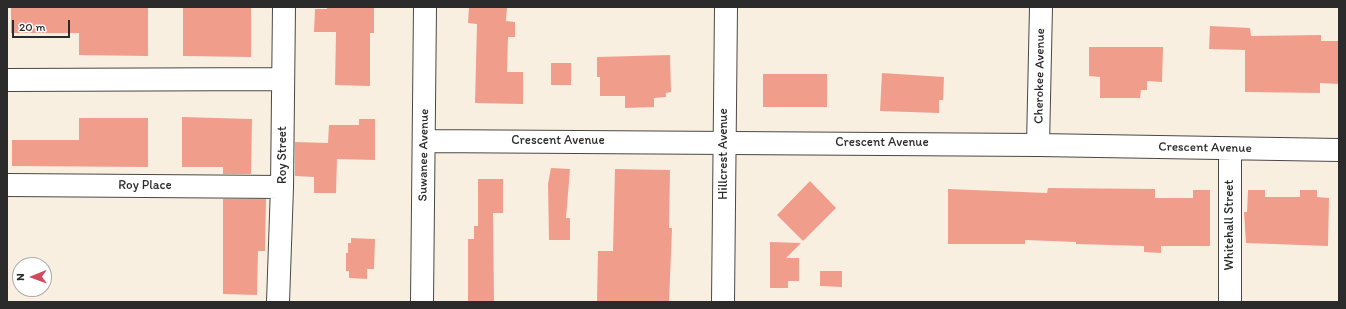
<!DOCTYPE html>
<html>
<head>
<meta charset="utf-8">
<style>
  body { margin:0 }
  #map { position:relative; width:1346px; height:309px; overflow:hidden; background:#f9efe0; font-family:Itim,sans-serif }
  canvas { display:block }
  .frame { position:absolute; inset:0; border:8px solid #2b2b2b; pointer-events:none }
  .north { position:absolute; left:12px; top:257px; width:40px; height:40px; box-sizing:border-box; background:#fff; border:1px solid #aaa; border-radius:50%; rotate:269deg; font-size:11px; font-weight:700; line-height:16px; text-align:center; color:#2b2b2b }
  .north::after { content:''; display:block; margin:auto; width:14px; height:18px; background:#d1495b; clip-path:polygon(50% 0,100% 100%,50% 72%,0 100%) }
  .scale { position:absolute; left:12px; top:20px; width:58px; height:18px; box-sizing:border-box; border:2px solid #2b2b2b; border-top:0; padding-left:5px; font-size:12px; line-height:14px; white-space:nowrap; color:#2b2b2b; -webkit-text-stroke:3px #fff; paint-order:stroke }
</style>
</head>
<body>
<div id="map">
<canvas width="1346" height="309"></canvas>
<div class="frame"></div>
<div class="north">N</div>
<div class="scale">20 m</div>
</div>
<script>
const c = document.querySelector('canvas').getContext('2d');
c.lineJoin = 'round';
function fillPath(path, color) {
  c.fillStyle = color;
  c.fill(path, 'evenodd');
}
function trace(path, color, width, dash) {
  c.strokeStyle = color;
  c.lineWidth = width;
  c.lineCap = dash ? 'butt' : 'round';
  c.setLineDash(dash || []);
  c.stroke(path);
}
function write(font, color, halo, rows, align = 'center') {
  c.font = font + ' Itim,sans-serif';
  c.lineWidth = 4;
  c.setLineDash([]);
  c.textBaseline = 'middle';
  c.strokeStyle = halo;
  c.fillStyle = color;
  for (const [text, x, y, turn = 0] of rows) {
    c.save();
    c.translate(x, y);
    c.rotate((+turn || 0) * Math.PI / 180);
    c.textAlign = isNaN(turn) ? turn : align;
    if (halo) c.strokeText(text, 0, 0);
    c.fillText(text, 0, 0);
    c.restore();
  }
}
fillPath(new Path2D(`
  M 11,7 L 148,7 L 148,56 L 79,55 L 79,33 L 11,33 Z
  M 327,7 L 374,7 L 374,33 L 370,33 L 370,86 L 335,85 L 336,32 L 314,32 L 315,9 L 327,9 Z
  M 469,7 L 507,7 L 506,21 L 515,22 L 515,37 L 508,37 L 507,72 L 523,72 L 523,104 L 475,103 L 477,24 L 468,23 Z
  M 183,8 L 251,8 L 251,57 L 183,56 Z
  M 1210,26 L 1250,28 L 1251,36 L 1321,35 L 1321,41 L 1339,41 L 1339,84 L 1320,83 L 1320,93 L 1245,92 L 1245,50 L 1209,49 Z
  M 1089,47 L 1163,47 L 1162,82 L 1147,81 L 1147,90 L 1141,90 L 1140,98 L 1100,98 L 1100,77 L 1089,76 Z
  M 670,55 L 671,92 L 666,93 L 666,97 L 654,98 L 654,107 L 625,108 L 625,96 L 600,96 L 600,77 L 597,77 L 597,57 Z
  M 551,63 L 571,63 L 571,85 L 551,85 Z
  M 882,73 L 944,77 L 943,100 L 939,100 L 939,113 L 880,111 Z
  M 763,74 L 827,74 L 827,107 L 763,107 Z
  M 182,117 L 252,119 L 251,174 L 223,174 L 223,167 L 182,167 Z
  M 79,118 L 148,118 L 148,167 L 12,166 L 12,140 L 79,140 Z
  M 359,119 L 375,119 L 375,160 L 337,159 L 336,193 L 314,193 L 314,177 L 295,176 L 295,142 L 328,143 L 329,125 L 359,125 Z
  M 551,168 L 570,169 L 566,218 L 570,218 L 570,240 L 549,240 L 548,184 Z
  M 615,169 L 670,170 L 669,228 L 672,228 L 669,302 L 597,302 L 598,251 L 613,251 Z
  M 478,179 L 503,179 L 503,213 L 493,213 L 494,302 L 468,302 L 468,239 L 474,239 L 474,226 L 478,226 Z
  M 810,181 L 836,208 L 803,241 L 777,215 Z
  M 1048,188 L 1155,189 L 1155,198 L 1193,198 L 1193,190 L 1210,190 L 1210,246 L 1161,246 L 1161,253 L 1144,252 L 1144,246 L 1076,244 L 1076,242 L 1025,240 L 1025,244 L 948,244 L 948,189 L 1047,193 Z
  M 1248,190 L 1265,190 L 1265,197 L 1300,197 L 1300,190 L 1317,190 L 1317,197 L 1329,198 L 1328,246 L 1246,243 L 1244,212 L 1247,212 Z
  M 223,199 L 266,199 L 265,251 L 258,251 L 257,295 L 223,294 Z
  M 351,238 L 375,239 L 374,269 L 367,269 L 367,279 L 349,278 L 349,271 L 346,271 L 346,253 L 348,253 L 348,243 L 351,243 Z
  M 770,242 L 801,243 L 786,258 L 799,258 L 799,281 L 788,281 L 788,288 L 770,288 Z
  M 820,271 L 842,271 L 842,287 L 820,286 Z`), '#f19d8c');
const minor = new Path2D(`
  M 7,80 L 283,79
  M 424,141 L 1038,145 L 1339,150
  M 1038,145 L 1041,7
  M 7,185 L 282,187
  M 278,302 L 282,187 L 284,7
  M 422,302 L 425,7
  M 1230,302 L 1230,149`);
const tertiary = new Path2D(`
  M 723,302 L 726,7`);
trace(minor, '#4a4846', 24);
trace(tertiary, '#4a4846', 24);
trace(minor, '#fff', 22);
trace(tertiary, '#fff', 22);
write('13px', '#2b2b2b', '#fff', [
  ["Cherokee Avenue",1040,76,-89],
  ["Crescent Avenue",558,141],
  ["Crescent Avenue",882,143],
  ["Crescent Avenue",1205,148,1],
  ["Hillcrest Avenue",724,154,-90],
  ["Roy Street",283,155,-90],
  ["Suwanee Avenue",424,155,-89],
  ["Roy Place",145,186],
  ["Whitehall Street",1230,225,-90]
]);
</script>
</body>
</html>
